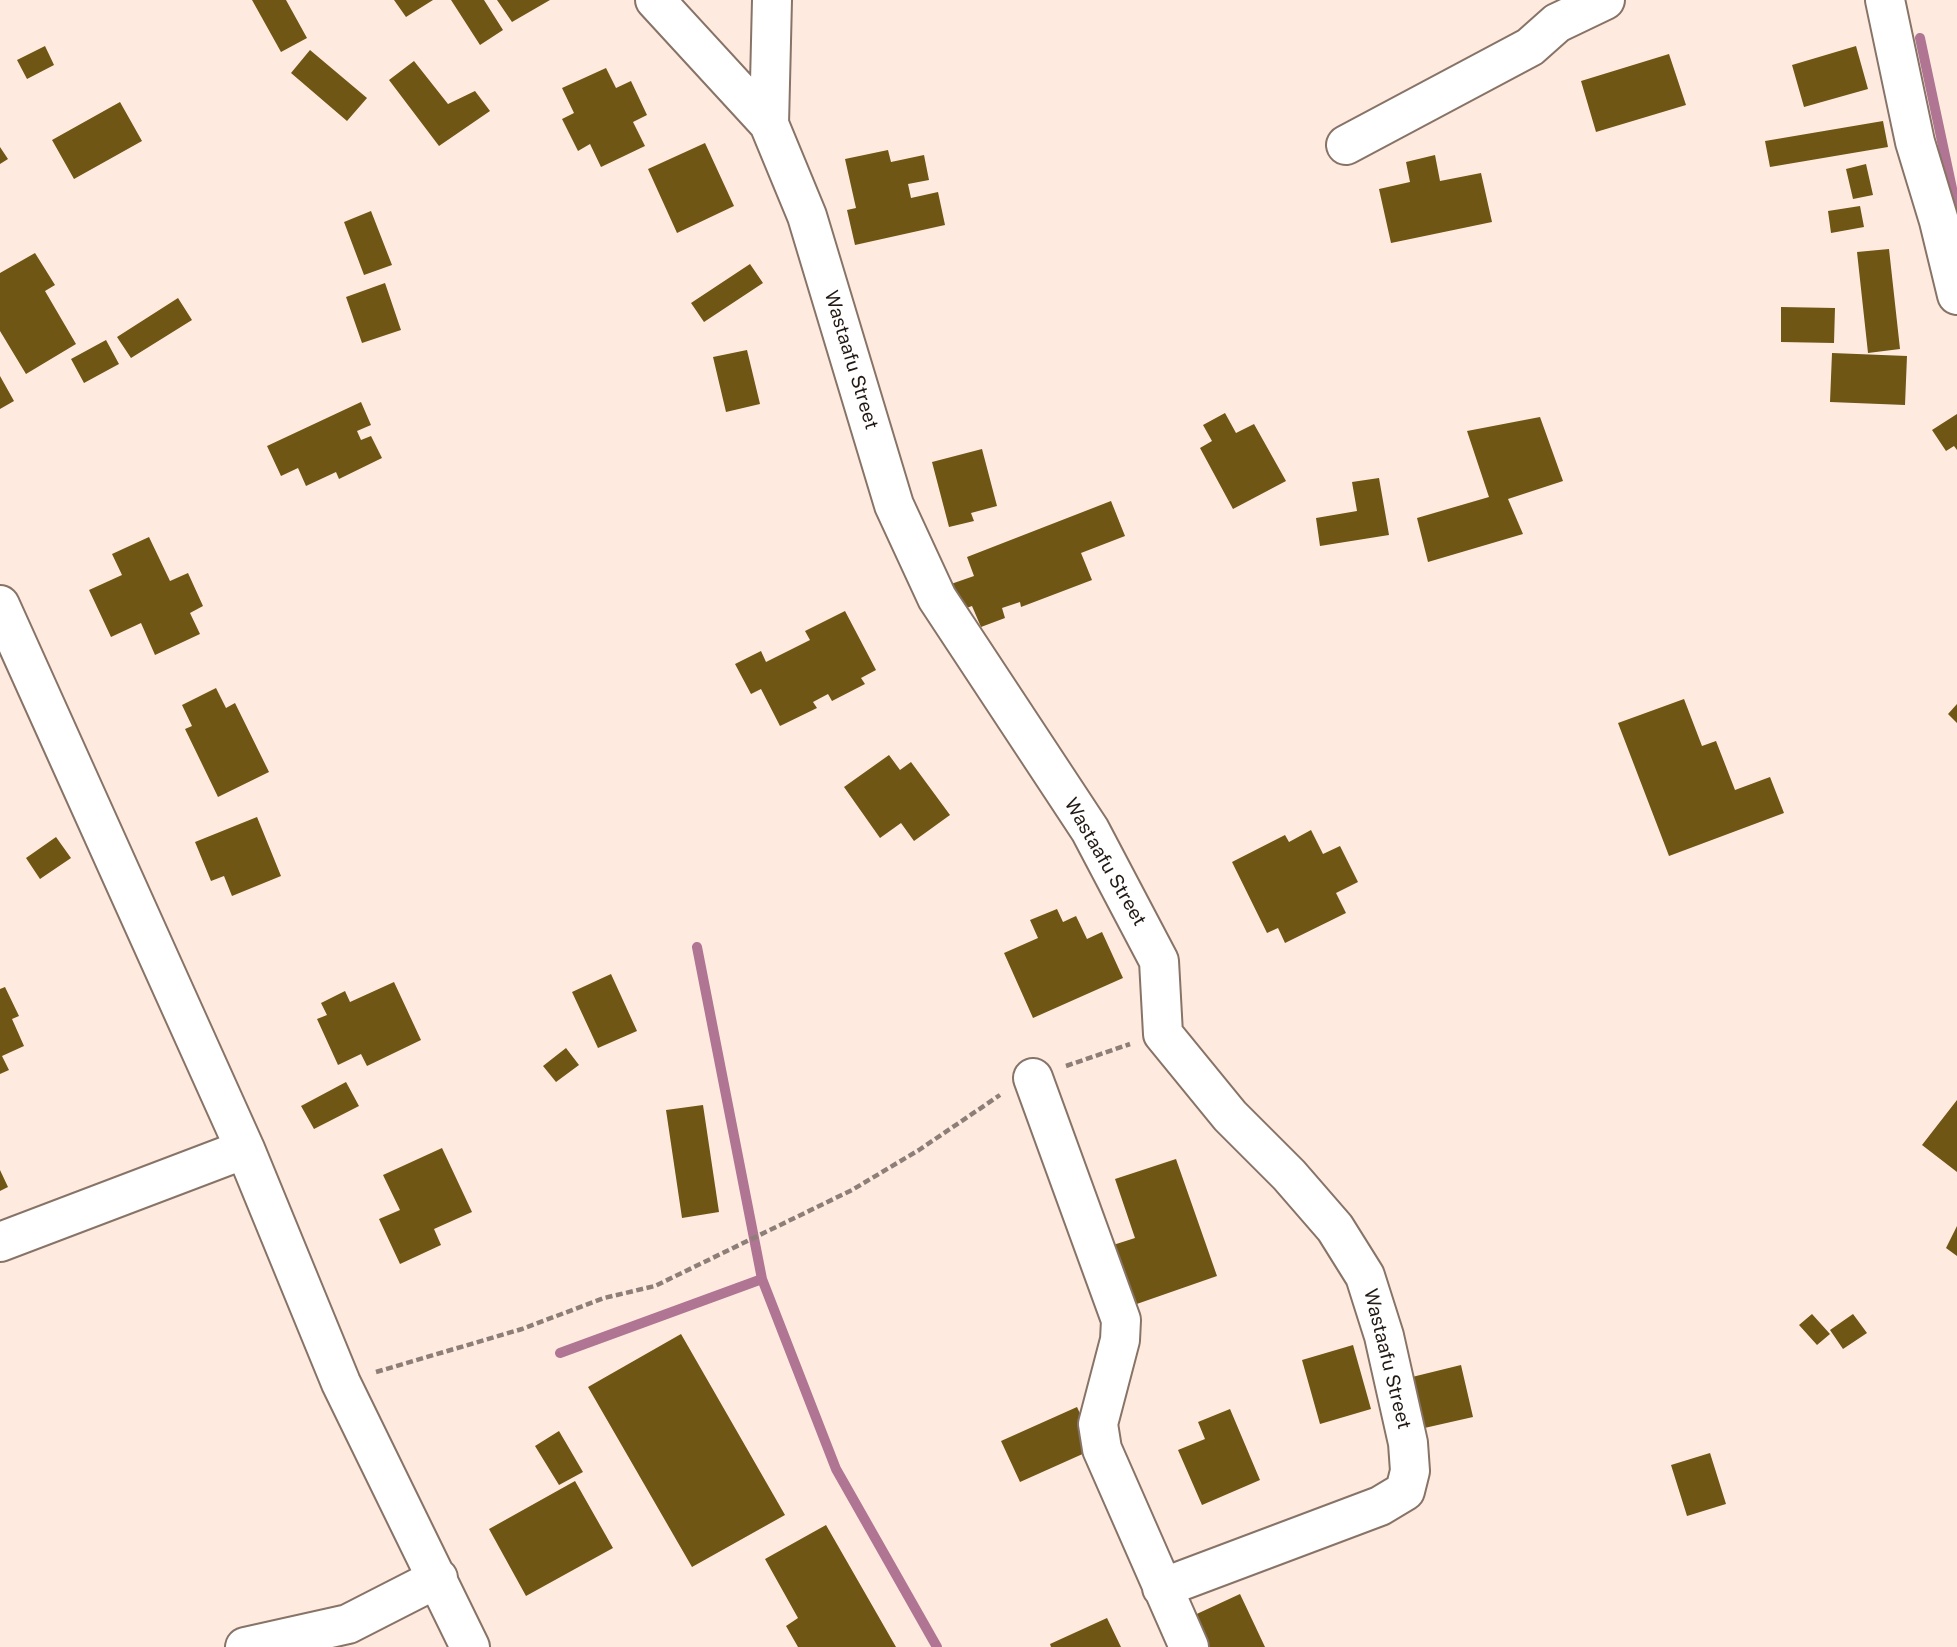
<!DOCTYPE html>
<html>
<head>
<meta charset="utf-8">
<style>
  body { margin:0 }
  canvas { display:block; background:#feeadf }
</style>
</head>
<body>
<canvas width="1957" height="1647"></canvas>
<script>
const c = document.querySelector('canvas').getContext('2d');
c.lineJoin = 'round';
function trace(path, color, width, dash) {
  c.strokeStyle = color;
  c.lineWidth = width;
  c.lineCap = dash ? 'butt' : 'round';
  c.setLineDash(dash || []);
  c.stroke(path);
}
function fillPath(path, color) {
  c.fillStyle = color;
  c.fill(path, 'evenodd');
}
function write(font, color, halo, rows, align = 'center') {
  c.font = font + ' "Public Sans",sans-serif';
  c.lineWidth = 7;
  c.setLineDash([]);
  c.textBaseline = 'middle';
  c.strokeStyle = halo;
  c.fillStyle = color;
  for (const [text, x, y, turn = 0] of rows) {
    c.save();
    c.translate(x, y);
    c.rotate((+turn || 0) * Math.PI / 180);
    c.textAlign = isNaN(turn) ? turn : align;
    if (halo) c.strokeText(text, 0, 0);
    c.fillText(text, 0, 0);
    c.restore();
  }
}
trace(new Path2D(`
  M 1920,38 L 1957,212
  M 697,947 L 762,1279 L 836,1469 L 937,1647
  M 560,1353 L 762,1279`), '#af7593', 10);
fillPath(new Path2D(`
  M 252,0 L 286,0 L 307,38 L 281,52 Z
  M 394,0 L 433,0 L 406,17 Z
  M 451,0 L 484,0 L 503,30 L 480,45 Z
  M 497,0 L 550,0 L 512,22 Z
  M 45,46 L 54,65 L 27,79 L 17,60 Z
  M 1856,46 L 1868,89 L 1804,107 L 1792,65 Z
  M 310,50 L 367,98 L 347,121 L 291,73 Z
  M 1669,54 L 1686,105 L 1596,132 L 1581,81 Z
  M 414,61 L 448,104 L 475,91 L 490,111 L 439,146 L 389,80 Z
  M 606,68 L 616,88 L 631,81 L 647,115 L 633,122 L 645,146 L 601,167 L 590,144 L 578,151 L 562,119 L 574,113 L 562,88 Z
  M 120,102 L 142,141 L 74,179 L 52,140 Z
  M 1883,121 L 1888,147 L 1770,167 L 1765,141 Z
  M 705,143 L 734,206 L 677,233 L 648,169 Z
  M 0,147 L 8,159 L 0,164 Z
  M 888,150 L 891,162 L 924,155 L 929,180 L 908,184 L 911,198 L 938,192 L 945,225 L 855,245 L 847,210 L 856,208 L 845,159 Z
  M 1435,155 L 1440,181 L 1481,173 L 1492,222 L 1391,243 L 1379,189 L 1410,182 L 1406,162 Z
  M 1866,164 L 1873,195 L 1853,199 L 1846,169 Z
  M 1860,206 L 1864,227 L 1831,233 L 1828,211 Z
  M 371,211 L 392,265 L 364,275 L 344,222 Z
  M 1889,249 L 1900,349 L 1868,353 L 1857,252 Z
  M 35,253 L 55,285 L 45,291 L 76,344 L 26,374 L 0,331 L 0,273 Z
  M 750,264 L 763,283 L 704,322 L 691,303 Z
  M 385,283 L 401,330 L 362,343 L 346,297 Z
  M 178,298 L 192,320 L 131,358 L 117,337 Z
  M 1781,307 L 1835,308 L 1834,343 L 1781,342 Z
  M 106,340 L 119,364 L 84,383 L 71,359 Z
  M 747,350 L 760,404 L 726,412 L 713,357 Z
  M 1832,353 L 1907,356 L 1905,405 L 1830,402 Z
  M 0,376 L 14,401 L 0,409 Z
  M 361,402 L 371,425 L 357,431 L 361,440 L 371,436 L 382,458 L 339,479 L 336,472 L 306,486 L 298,468 L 281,476 L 267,446 Z
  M 1225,413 L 1236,433 L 1254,424 L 1286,481 L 1233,509 L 1200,448 L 1212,441 L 1203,425 Z
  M 1957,414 L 1957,450 L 1954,446 L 1946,451 L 1932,430 Z
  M 1540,417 L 1563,481 L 1508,499 L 1523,534 L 1428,562 L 1417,518 L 1489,497 L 1467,431 Z
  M 982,449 L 997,506 L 971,513 L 974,521 L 949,527 L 932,462 Z
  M 1379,478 L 1389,535 L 1320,546 L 1316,518 L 1357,511 L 1352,482 Z
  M 1111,501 L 1125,536 L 1081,553 L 1092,580 L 1021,607 L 1020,602 L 1002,608 L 1005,618 L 981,627 L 972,606 L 961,610 L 951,584 L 974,576 L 967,557 Z
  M 149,537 L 170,581 L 188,573 L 203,606 L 190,613 L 200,634 L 155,655 L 141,623 L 111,637 L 89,590 L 122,575 L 112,554 Z
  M 845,611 L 876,670 L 861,678 L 865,684 L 832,701 L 828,694 L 813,702 L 817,708 L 780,726 L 761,689 L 751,694 L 735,664 L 761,651 L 766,662 L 810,640 L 805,631 Z
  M 216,688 L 226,708 L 235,703 L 269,772 L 218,797 L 185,729 L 192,726 L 182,705 Z
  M 1684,699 L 1702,746 L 1716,741 L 1735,790 L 1770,777 L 1784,813 L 1669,856 L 1618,723 Z
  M 1957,704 L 1957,723 L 1948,714 Z
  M 889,755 L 900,770 L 911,762 L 950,815 L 914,841 L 901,823 L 880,838 L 844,787 Z
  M 257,817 L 281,876 L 232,896 L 224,876 L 211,881 L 195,842 Z
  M 1311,830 L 1323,854 L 1340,846 L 1358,882 L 1336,893 L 1346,913 L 1285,943 L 1278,928 L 1267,933 L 1232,862 L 1285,835 L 1289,842 Z
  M 56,837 L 71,858 L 40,879 L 26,858 Z
  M 1057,909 L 1063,922 L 1076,916 L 1087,939 L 1102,932 L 1123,978 L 1033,1018 L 1004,953 L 1038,938 L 1030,920 Z
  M 611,974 L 637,1031 L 598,1048 L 572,992 Z
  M 394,982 L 421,1040 L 367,1066 L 361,1054 L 338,1065 L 317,1019 L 327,1015 L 321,1003 L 345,991 L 350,1002 Z
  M 5,987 L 19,1016 L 12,1019 L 24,1046 L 2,1056 L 9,1070 L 0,1074 L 0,989 Z
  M 566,1048 L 579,1065 L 556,1082 L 543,1066 Z
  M 346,1082 L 359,1106 L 314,1129 L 301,1106 Z
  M 1957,1100 L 1957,1172 L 1922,1145 Z
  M 703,1105 L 719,1212 L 682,1218 L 666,1110 Z
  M 442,1148 L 472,1212 L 434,1229 L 441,1245 L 400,1264 L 379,1219 L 400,1210 L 383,1175 Z
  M 1176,1159 L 1217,1276 L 1131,1306 L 1110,1246 L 1135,1238 L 1115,1179 Z
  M 0,1170 L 8,1187 L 0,1191 Z
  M 1957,1226 L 1957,1256 L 1946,1248 Z
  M 1812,1314 L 1830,1334 L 1817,1345 L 1799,1325 Z
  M 1853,1314 L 1867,1333 L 1843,1349 L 1830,1330 Z
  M 681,1334 L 785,1515 L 692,1567 L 588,1387 Z
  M 1353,1345 L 1371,1409 L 1320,1424 L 1302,1360 Z
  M 1461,1365 L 1473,1417 L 1420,1429 L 1408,1378 Z
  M 1077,1407 L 1096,1448 L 1020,1482 L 1001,1441 Z
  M 1230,1409 L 1260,1480 L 1202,1505 L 1178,1450 L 1205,1439 L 1198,1422 Z
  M 559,1431 L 583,1472 L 559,1485 L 535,1446 Z
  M 1710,1453 L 1726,1504 L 1687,1516 L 1671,1465 Z
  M 575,1481 L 613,1548 L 526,1596 L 489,1529 Z
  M 826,1525 L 896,1647 L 798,1647 L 786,1626 L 798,1618 L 765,1559 Z
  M 1240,1594 L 1265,1647 L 1201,1647 L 1188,1618 Z
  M 1107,1618 L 1121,1647 L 1051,1647 L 1050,1644 Z`), '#6f5614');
const minor = new Path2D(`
  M 655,0 L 769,124 L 807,216 L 894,505 L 937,598 L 1090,830 L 1159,961 L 1163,1034 L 1230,1116 L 1289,1175 L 1335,1228 L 1365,1276 L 1384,1336 L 1408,1443 L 1410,1471 L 1405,1491 L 1380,1506 L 1162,1588
  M 769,124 L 772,0
  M 1346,145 L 1530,47 L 1557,23 L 1605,0
  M 0,605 L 245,1149 L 341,1383 L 470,1647
  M 1033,1078 L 1121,1320 L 1120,1340 L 1098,1424 L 1102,1449 L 1189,1647
  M 0,1242 L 245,1149
  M 245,1647 L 348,1624 L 438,1578`);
const major = new Path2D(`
  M 1885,0 L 1915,142 L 1939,221 L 1957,295`);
trace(minor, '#887367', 42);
trace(major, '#887367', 42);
trace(new Path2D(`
  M 1066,1066 L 1130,1044
  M 376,1372 L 522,1329 L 604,1298 L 655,1286 L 852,1190 L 919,1150 L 1000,1095`), '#8d7f77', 4.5, [7, 3.5]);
trace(minor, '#fff', 38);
trace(major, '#fff', 38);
write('19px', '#221914', '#fff', [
  ["Wastaafu Street",851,360,73],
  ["Wastaafu Street",1105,862,60],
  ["Wastaafu Street",1387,1359,76]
]);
</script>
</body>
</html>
